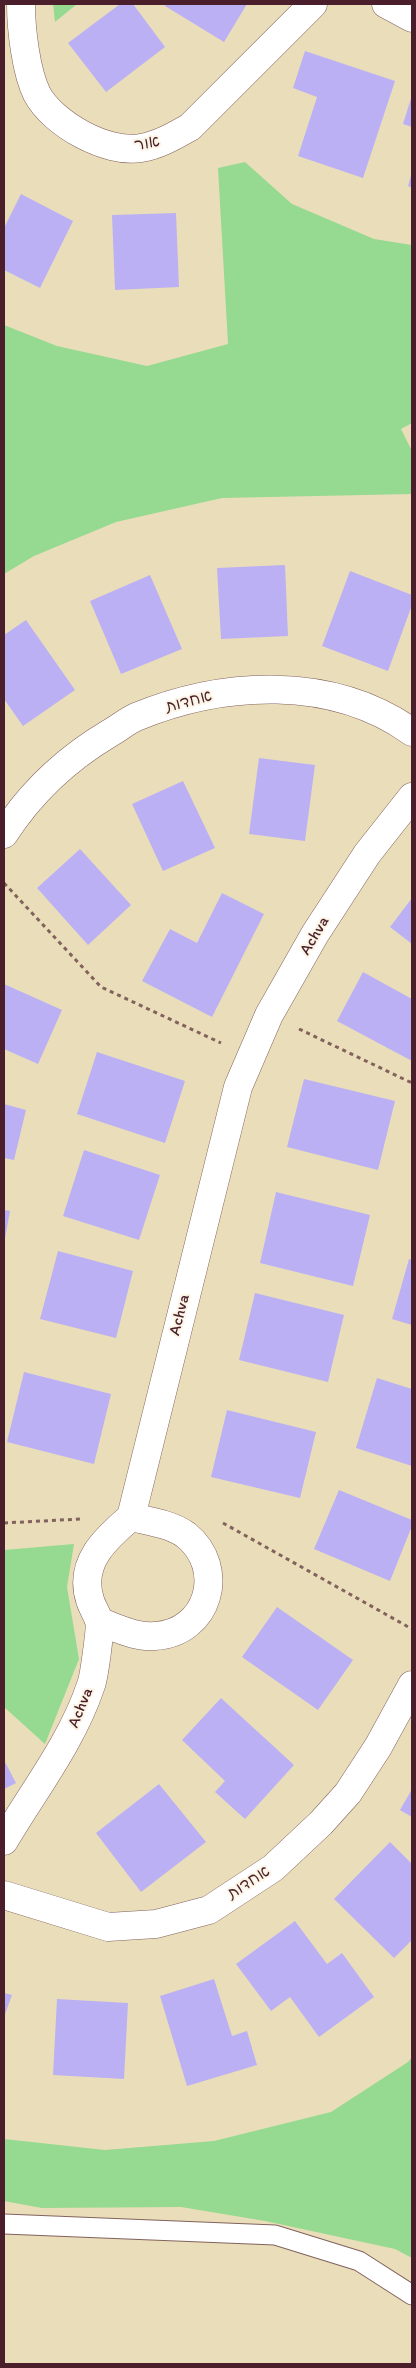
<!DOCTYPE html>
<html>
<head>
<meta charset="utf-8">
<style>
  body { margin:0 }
  #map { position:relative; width:416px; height:2368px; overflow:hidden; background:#eadeba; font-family:Itim,sans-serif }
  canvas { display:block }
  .frame { position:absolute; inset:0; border:5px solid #4a1f2b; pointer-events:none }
</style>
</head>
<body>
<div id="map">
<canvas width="416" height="2368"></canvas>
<div class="frame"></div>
</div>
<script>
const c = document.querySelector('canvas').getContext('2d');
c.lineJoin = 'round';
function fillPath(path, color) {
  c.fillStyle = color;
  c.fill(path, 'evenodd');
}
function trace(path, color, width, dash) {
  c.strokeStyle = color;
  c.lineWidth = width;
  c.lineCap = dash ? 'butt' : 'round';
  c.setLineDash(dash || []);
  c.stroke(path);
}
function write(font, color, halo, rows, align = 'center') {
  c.font = font + ' Itim,"Playpen Sans Hebrew",sans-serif';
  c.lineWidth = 4;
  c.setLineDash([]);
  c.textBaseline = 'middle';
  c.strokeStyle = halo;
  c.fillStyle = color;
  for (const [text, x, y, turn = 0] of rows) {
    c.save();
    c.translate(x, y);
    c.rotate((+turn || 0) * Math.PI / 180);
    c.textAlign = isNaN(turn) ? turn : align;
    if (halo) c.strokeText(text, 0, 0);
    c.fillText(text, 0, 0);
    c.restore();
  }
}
fillPath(new Path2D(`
  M 53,4 L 77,4 L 55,22 Z
  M 245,162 L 292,204 L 374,239 L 412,245 L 412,423 L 401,429 L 412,451 L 412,494 L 222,498 L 116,522 L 34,556 L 4,574 L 4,325 L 57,346 L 147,366 L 228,344 L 218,168 Z
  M 74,1544 L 67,1587 L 79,1659 L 45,1744 L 4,1707 L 4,1550 Z
  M 412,2057 L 412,2258 L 395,2249 L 265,2221 L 181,2207 L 42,2208 L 4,2201 L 4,2139 L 105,2150 L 214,2141 L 331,2112 L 408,2062 Z`), '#96d991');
fillPath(new Path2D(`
  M 120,4 L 133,4 L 165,47 L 106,92 L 68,43 Z
  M 166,4 L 247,4 L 224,42 L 165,6 Z
  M 305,51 L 395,81 L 363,178 L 298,156 L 317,97 L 293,88 Z
  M 412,95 L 412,127 L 403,124 Z
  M 412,172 L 412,188 L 408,186 Z
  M 21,194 L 73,221 L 40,288 L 4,270 L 4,228 Z
  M 176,213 L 179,287 L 115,290 L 112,215 Z
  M 285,565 L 288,636 L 221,639 L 217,568 Z
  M 350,571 L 412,595 L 412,605 L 388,671 L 322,646 Z
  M 150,575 L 182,649 L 121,674 L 90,601 Z
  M 26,620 L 75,690 L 23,726 L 4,699 L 4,635 Z
  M 259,758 L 315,765 L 305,841 L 249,834 Z
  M 183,781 L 215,848 L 163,871 L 132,804 Z
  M 80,849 L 131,905 L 88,945 L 37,888 Z
  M 222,893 L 264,914 L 212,1017 L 142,981 L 170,929 L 197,943 Z
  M 412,898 L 412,944 L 390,927 Z
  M 363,972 L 412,999 L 412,1061 L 337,1021 Z
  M 4,984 L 62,1010 L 38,1064 L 4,1049 Z
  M 97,1052 L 185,1081 L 165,1143 L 77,1114 Z
  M 304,1079 L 395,1101 L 378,1170 L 287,1147 Z
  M 4,1104 L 26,1110 L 14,1160 L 4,1158 Z
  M 84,1150 L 160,1175 L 139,1240 L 63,1216 Z
  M 276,1192 L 370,1215 L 353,1286 L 260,1263 Z
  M 4,1210 L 10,1211 L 5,1238 L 4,1237 Z
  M 58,1251 L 133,1271 L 116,1338 L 40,1319 Z
  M 409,1259 L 412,1260 L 412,1325 L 392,1319 Z
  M 255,1293 L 344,1315 L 328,1382 L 239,1360 Z
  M 24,1372 L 111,1394 L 94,1464 L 7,1442 Z
  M 377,1378 L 412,1389 L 412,1466 L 356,1448 Z
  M 227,1410 L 316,1432 L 300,1498 L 211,1477 Z
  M 339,1490 L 412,1520 L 412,1526 L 390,1581 L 314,1549 Z
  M 277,1607 L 353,1660 L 318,1710 L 242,1657 Z
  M 221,1698 L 294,1765 L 245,1819 L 215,1792 L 225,1781 L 182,1740 Z
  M 4,1760 L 16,1783 L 4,1789 Z
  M 159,1784 L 206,1842 L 141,1892 L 96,1833 Z
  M 412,1789 L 412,1817 L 400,1810 Z
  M 390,1842 L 412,1864 L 412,1940 L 394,1958 L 334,1899 Z
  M 295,1921 L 327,1964 L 342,1953 L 374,1997 L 319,2037 L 290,1997 L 271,2011 L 236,1964 Z
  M 214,1979 L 232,2036 L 247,2031 L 257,2065 L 187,2086 L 160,1996 Z
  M 4,1993 L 12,1995 L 4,2017 Z
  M 57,1999 L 128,2003 L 124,2079 L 53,2075 Z`), '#bbb0f4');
const lane = new Path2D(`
  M 4,2224 L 275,2235 L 359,2261 L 412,2295`);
const street = new Path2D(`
  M 21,4 C 21,29 26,72 37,94 C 53,124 107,154 141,148 C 159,145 174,136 190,127 L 313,4
  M 386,4 L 412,18
  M 4,834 C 31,792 68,758 110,733 C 119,728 127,721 136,717 C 224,681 332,675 412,732
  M 100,1622 C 117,1628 137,1638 155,1636 C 209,1633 227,1568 186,1535 C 171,1524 148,1521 131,1517
  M 4,1841 C 34,1790 72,1742 91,1685 C 94,1677 101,1628 99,1621 C 97,1614 92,1607 90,1600 C 78,1563 106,1538 131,1517 L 238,1087 L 269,1015 L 315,934 L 367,854 L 412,797
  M 4,1895 L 108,1927 L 156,1924 L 209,1910 L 273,1868 L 321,1823 L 348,1793 L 378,1747 L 412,1685`);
trace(lane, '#82625d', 21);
trace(street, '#82625d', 29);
trace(new Path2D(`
  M 4,883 L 101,987 L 221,1043
  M 299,1029 L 412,1083
  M 4,1523 L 80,1519
  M 223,1523 L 412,1629`), '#82625d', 3, [4, 4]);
trace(lane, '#fff', 19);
trace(street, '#fff', 28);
write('16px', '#4a1f2b', '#fcf5e5', [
  ["אור",147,144,-10],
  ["אחדות",189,702,-15],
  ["Achva",315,936,-59],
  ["Achva",180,1315,-76],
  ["Achva",81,1708,-68],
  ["אחדות",249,1883,-33]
]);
</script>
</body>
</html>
